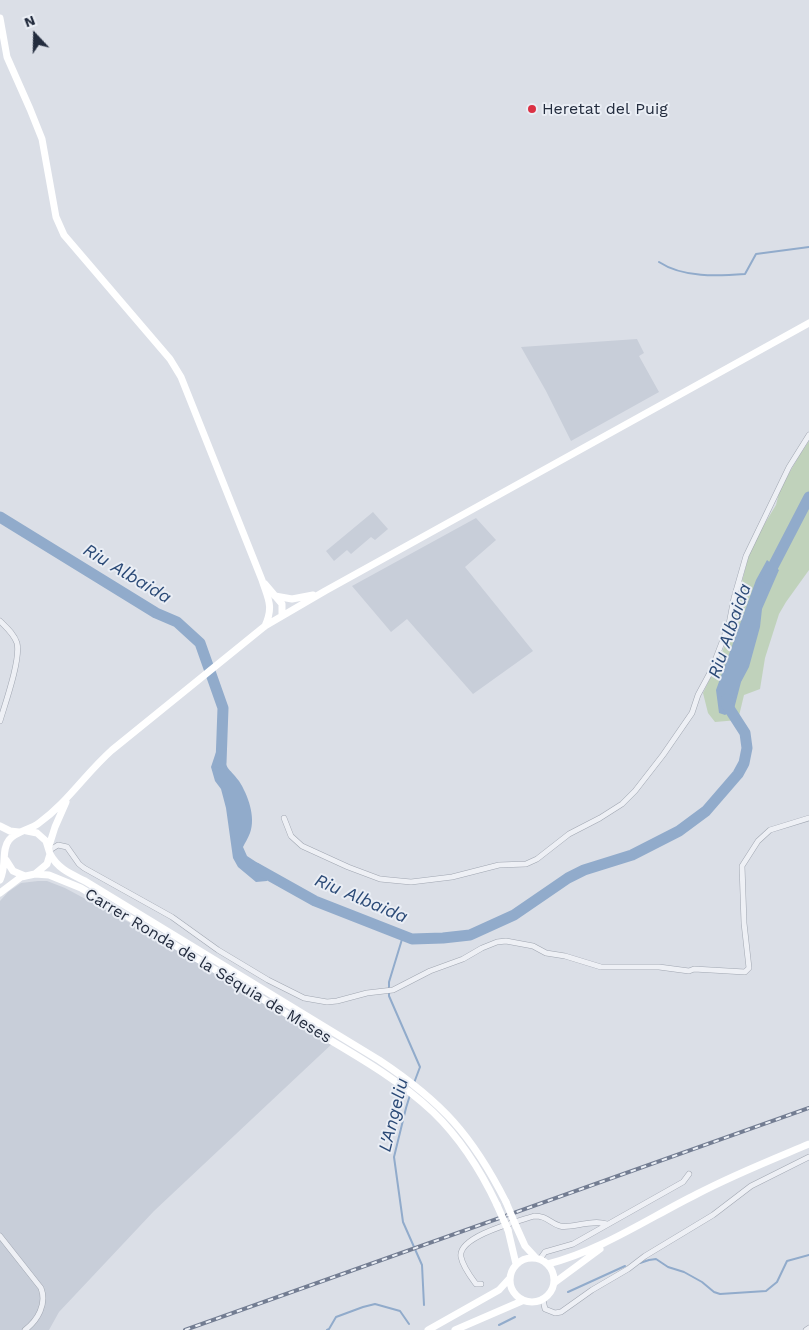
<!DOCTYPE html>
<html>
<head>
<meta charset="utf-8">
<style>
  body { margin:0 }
  #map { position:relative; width:809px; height:1330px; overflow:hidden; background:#dbdfe7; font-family:"Work Sans",sans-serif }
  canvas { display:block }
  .north { position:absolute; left:10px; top:10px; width:50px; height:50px; -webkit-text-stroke:4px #eaeef5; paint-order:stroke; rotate:339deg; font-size:14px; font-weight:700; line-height:20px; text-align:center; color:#232c3e }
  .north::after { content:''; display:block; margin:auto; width:18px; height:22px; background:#232c3e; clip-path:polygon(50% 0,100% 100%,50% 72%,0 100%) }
</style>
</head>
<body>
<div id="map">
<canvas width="809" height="1330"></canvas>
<div class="north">N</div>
</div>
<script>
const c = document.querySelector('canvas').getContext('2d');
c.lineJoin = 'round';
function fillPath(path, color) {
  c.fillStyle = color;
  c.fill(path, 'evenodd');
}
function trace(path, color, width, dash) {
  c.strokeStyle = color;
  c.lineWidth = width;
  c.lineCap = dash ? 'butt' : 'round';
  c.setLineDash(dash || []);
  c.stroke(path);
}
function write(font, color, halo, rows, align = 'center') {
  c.font = font + ' "Work Sans",sans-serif';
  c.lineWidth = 4;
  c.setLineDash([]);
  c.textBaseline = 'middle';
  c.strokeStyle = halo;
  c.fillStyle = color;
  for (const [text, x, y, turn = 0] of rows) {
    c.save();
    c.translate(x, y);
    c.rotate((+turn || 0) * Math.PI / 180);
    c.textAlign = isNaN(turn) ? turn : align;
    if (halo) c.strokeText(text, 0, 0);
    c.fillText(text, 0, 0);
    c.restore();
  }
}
fillPath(new Path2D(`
  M 637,339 L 644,353 L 639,356 L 659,392 L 571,441 L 546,391 L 521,347 Z
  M 373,512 L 388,529 L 375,540 L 371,537 L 351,554 L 347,550 L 334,561 L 326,551 Z
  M 476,518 L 496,540 L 465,567 L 533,651 L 473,694 L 407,619 L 391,632 L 352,586 Z
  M 38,881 L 47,881 L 65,888 L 238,981 L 334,1042 L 154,1211 L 59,1312 L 49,1330 L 0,1330 L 0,901 L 8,892 L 21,883 Z`), '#c8ced9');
fillPath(new Path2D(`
  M 809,441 L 809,570 L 786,602 L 779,614 L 765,658 L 760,689 L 744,695 L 738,720 L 715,722 L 708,713 L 703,693 L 720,658 L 729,633 L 749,554 L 759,533 L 776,505 L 780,489 L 799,456 Z`), '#c0d2bb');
fillPath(new Path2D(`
  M 767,560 L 779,570 L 762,609 L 760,627 L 749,667 L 741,682 L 734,709 L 725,715 L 719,713 L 716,690 L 756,580 Z
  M 217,749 L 224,750 C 226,772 228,766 239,781 C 248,795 256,817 250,833 C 248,838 245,843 243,847 L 247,856 L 270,871 L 267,881 L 256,882 L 238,867 L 233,858 L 226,808 L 221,789 L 215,781 L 211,767 Z`), '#91abcb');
trace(new Path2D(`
  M 659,262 C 683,278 718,276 745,274 L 756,254 L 809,247
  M 403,936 L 389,982 L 389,996 L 420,1067 L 414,1083
  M 410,1095 L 406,1108 L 394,1157 L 403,1222 L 422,1265 L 424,1305
  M 640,1263 L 649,1260 L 656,1259 L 668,1267 L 684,1272 L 702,1282 L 714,1292 L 720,1294 L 766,1291 L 777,1282 L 787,1261 L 809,1255
  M 568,1292 L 625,1266
  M 499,1325 L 515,1317
  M 327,1330 L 329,1329 L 336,1317 L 363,1307 L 375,1304 L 400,1311 L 409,1324`), '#91abcb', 2);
trace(new Path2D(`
  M 0,517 L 156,613 L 177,622 L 200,643 L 223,708 L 221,763
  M 767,578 L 809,497
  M 256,868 L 315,901 L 412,939 L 443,938 L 470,935 L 514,915 L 568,878 L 584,870 L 632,855 L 679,831 L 706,811 L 738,774 L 744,763 L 747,748 L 745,733 L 727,705 L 727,699`), '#91abcb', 11);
const street = new Path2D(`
  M 0,621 C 7,628 14,634 17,643 C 21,659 5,704 0,721
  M 284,818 L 291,836 L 302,846 L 348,867 L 380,879 L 411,882 L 452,877 L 499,865 L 526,864 L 537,859 L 569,834 L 600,818 L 622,804 L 635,791 L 663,755 L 692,713 L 698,695 L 711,671 L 729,624 L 734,598 L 746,556 L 789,467 L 809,435
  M 50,850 L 58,845 L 67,847 L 79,864 L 84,868 L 172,917 L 218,950 L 268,980 L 304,998 L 327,1002 L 337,1001 L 367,993 L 393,990 L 430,971 L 463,959 L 482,948 L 497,942 L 506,941 L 533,946 L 546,953 L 565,956 L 601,967 L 659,967 L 689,971 L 694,969 L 745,972 L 749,968 L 744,923 L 742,866 L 758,841 L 770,830 L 809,818
  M 0,1236 L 41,1288 C 47,1304 38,1320 25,1330
  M 540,1259 L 545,1252 L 573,1244 L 683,1182 L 689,1174
  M 481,1284 L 476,1284 C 470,1276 463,1267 461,1257 C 457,1236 519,1221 534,1216 C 548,1216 549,1223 560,1226 C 571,1229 591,1219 607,1224
  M 543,1300 L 545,1309 L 555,1313 L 561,1312 L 592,1290 L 628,1269 L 645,1256 L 713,1215 L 751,1186 L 809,1157
  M 806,1330 L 809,1328`);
trace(street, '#a0a6b1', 6);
trace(street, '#eef0f5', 5);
trace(new Path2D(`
  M 0,18 L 7,57 L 30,109 L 42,139 L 56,217 L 64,235 L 170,359 L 181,377 L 262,580 C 268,599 274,606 265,626
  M 265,584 L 282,604 L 282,615
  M 275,596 L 292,599 L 313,595
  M 0,826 L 10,831 L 19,832
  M 49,846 L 55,827 L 66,802
  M 50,854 C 58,869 71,874 85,881 L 379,1060 C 442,1102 472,1135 506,1202
  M 6,860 L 13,871 L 25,876
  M 35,874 L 49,875 L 81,888 C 153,932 226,976 298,1021 C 344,1049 394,1075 433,1112 C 461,1139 481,1171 497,1205
  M 0,880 C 7,865 1,850 9,840 C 16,831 30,830 39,823 C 68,802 85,774 112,750 L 265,626 L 325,591 L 809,323
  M 0,893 L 21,877 L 35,874 L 47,864 L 50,854 L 46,841 L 37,833 L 27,831
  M 516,1226 L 525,1246 L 536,1258
  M 508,1230 L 516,1264
  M510 1280a22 22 0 1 1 44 0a22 22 0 1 1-44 0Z
  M 548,1264 C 602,1250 647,1219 697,1194 C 733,1175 771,1160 809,1144
  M 554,1283 L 600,1249
  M 428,1330 L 499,1290 L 509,1279
  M 455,1330 L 522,1301`), '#fff', 7);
const rail = new Path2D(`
  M 185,1330 L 809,1108`);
trace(rail, '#737d92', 4);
trace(rail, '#eaeef5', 2, [5.5]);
trace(new Path2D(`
  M 506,1202 L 516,1226
  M 497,1205 L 508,1230`), '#fff', 7);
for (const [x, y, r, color] of [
  [532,109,5,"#db3144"]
]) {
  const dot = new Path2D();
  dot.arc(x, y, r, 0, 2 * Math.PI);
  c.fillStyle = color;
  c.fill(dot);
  trace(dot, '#eaeef5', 2);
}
write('16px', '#232c3e', '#eaeef5', [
  ["Heretat del Puig",542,109]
], 'left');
write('16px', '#232c3e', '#eaeef5', [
  ["Carrer Ronda de la Séquia de Meses",208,966,31]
]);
write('italic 18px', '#2a4976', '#eaeef5', [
  ["Riu Albaida",127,574,31],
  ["Riu Albaida",730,631,-71],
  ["Riu Albaida",361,899,23],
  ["L'Angeliu",394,1115,-76]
]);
</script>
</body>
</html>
